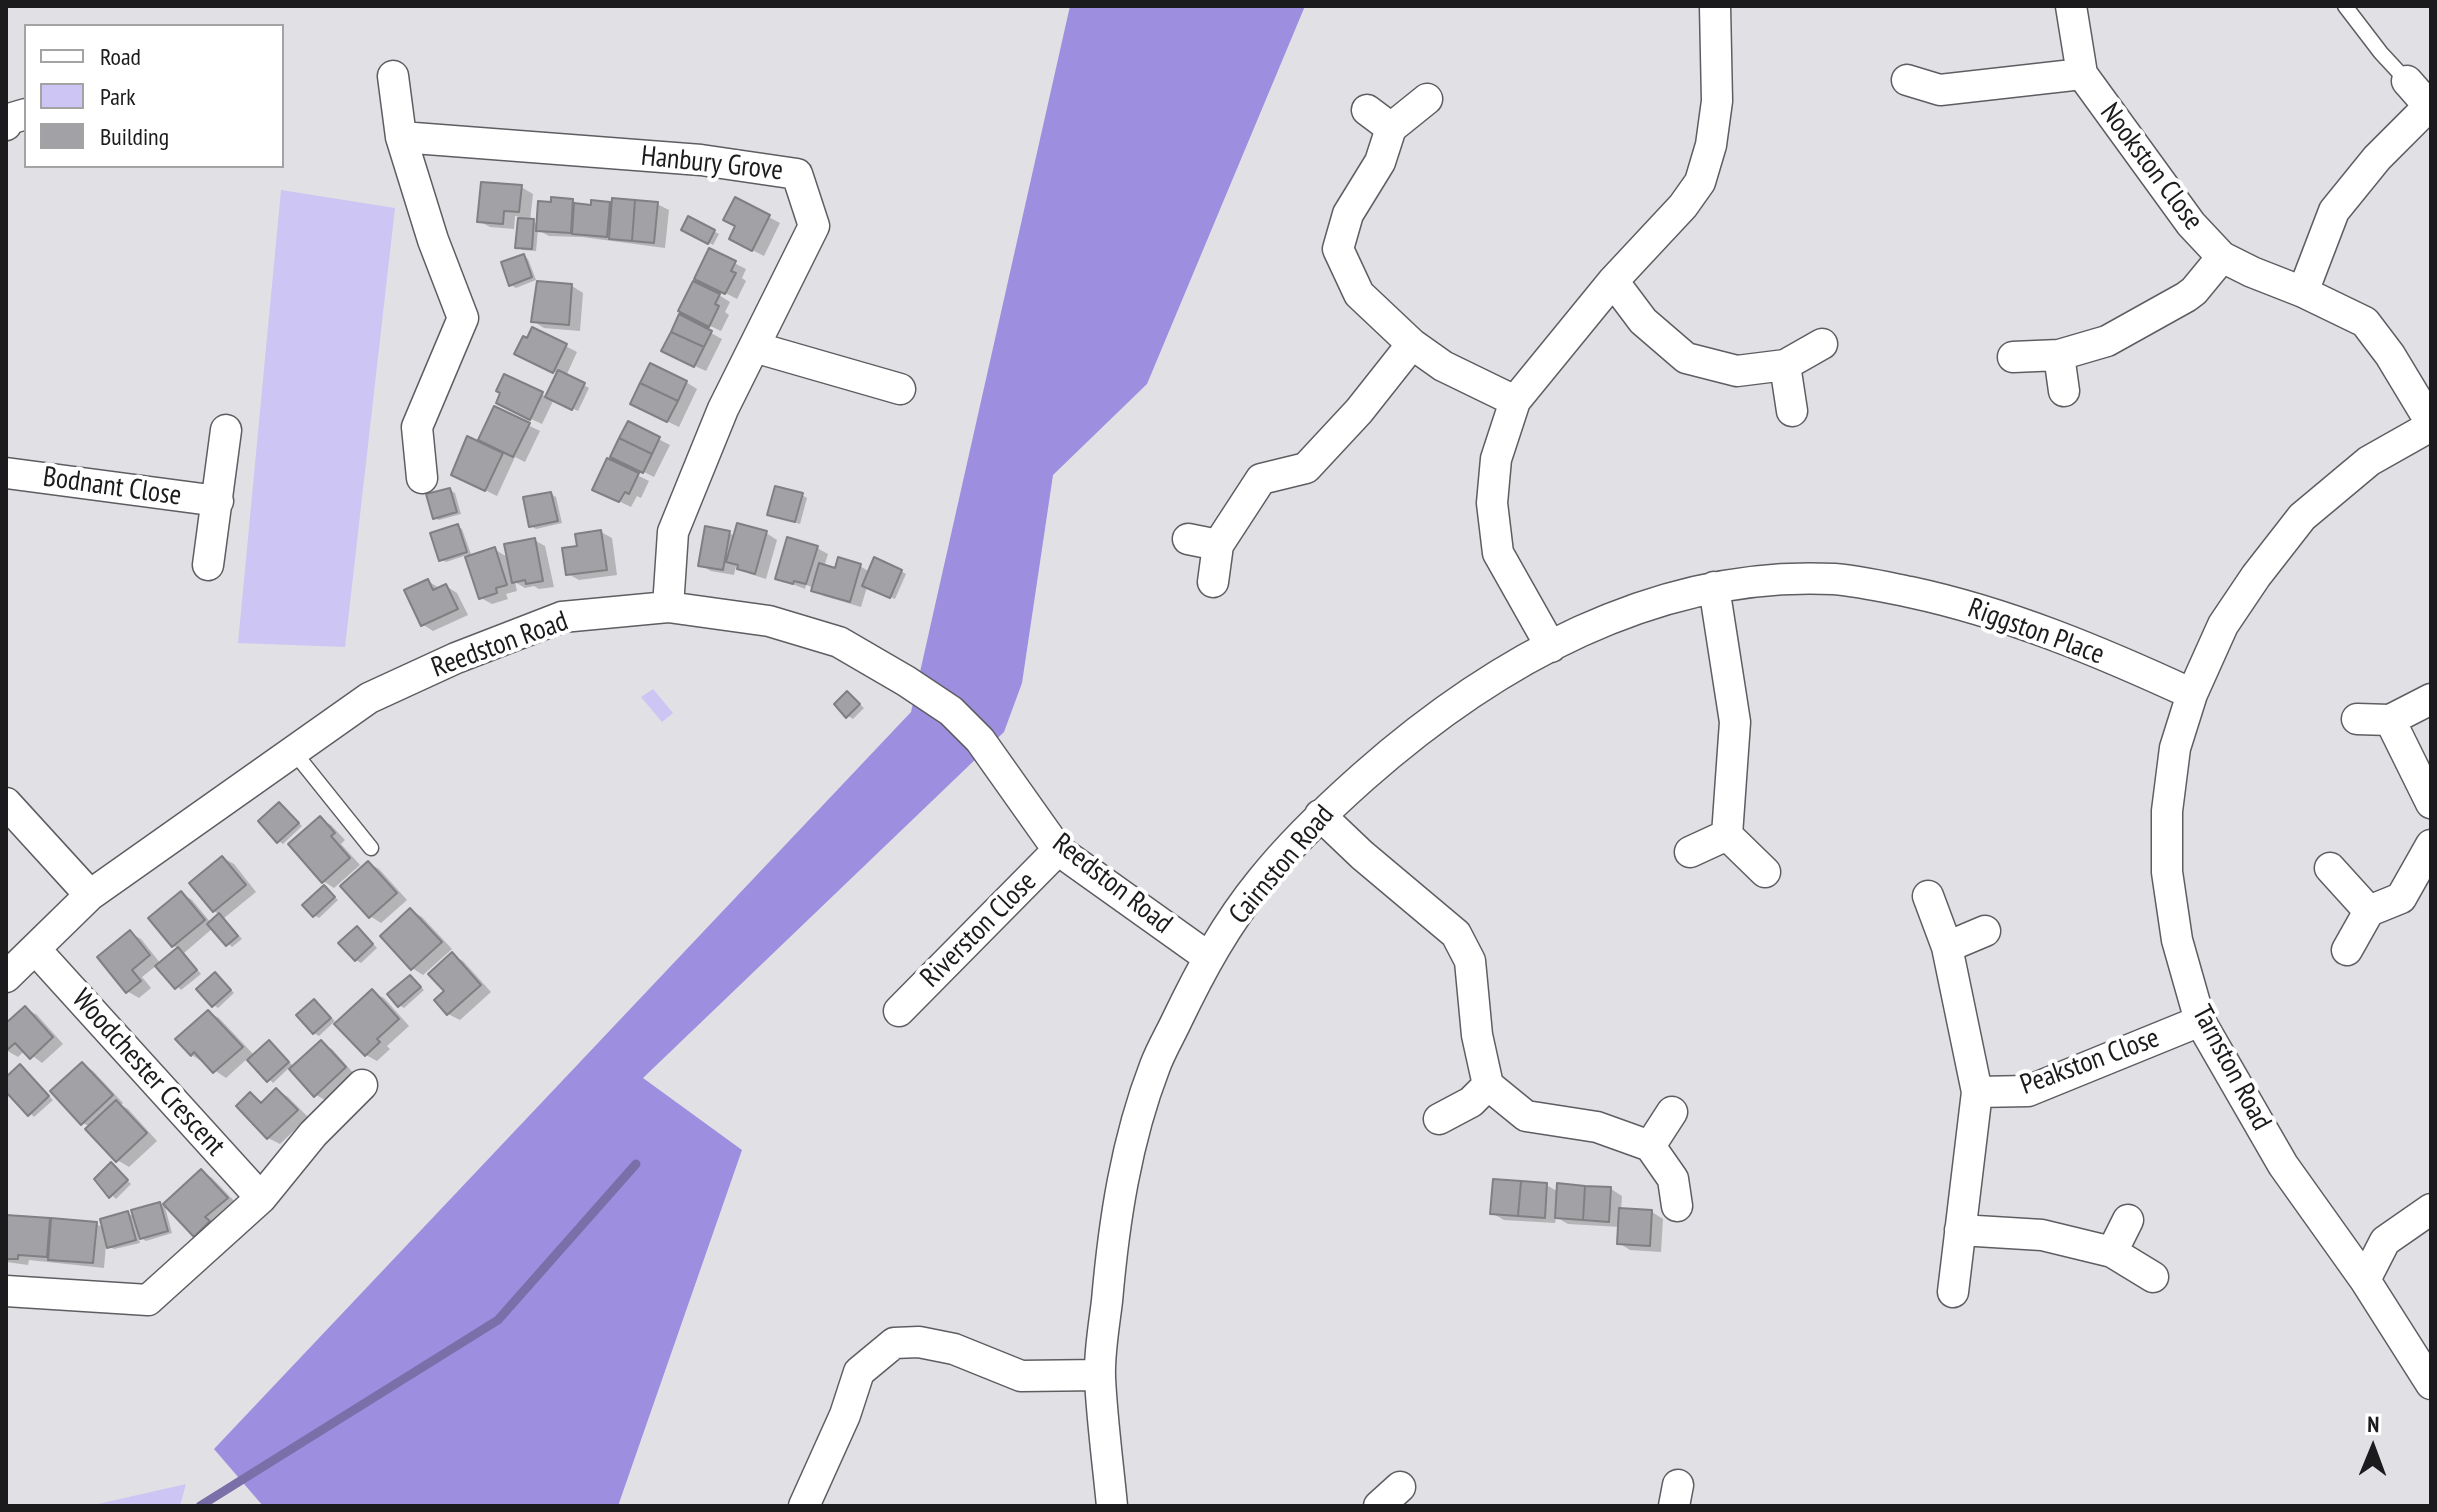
<!DOCTYPE html>
<html>
<head>
<meta charset="utf-8">
<style>
  body { margin:0 }
  #map { position:relative; width:2437px; height:1512px; overflow:hidden; background:#e1e1e5; font-family:"PT Sans Narrow",sans-serif }
  canvas { display:block }
  .frame { position:absolute; inset:0; border:8px solid #1b1a1c; pointer-events:none }
  .legend { position:absolute; left:24px; top:24px; width:260px; height:144px; box-sizing:border-box; background:#fff; border:2px solid #a4a3a4; margin:0; padding:10px 14px; list-style:none; font-size:24px; color:#1b1a1c }
  .legend li { display:flex; align-items:center; gap:16px; height:40px }
  .legend b { width:40px; border:2px solid #a4a3a4 }
  .north { position:absolute; left:2333px; top:1408px; width:80px; height:80px; -webkit-text-stroke:6px #fff; paint-order:stroke; rotate:1deg; font-size:22px; font-weight:700; line-height:32px; text-align:center; color:#1b1a1c }
  .north::after { content:''; display:block; margin:auto; width:28px; height:36px; background:#1b1a1c; clip-path:polygon(50% 0,100% 100%,50% 72%,0 100%) }
</style>
</head>
<body>
<div id="map">
<canvas width="2437" height="1512"></canvas>
<div class="frame"></div>
<ul class="legend">
<li><b style="height:10px;background:#fff"></b>Road</li>
<li><b style="height:22px;background:#cdc5f4"></b>Park</li>
<li><b style="height:22px;background:#a2a2a6"></b>Building</li>
</ul>
<div class="north">N</div>
</div>
<script>
const c = document.querySelector('canvas').getContext('2d');
c.lineJoin = 'round';
function fillPath(path, color) {
  c.fillStyle = color;
  c.fill(path, 'evenodd');
}
function trace(path, color, width, dash) {
  c.strokeStyle = color;
  c.lineWidth = width;
  c.lineCap = dash ? 'butt' : 'round';
  c.setLineDash(dash || []);
  c.stroke(path);
}
function write(font, color, halo, rows, align = 'center') {
  c.font = font + ' "PT Sans Narrow",sans-serif';
  c.lineWidth = 8;
  c.setLineDash([]);
  c.textBaseline = 'middle';
  c.strokeStyle = halo;
  c.fillStyle = color;
  for (const [text, x, y, turn = 0] of rows) {
    c.save();
    c.translate(x, y);
    c.rotate((+turn || 0) * Math.PI / 180);
    c.textAlign = isNaN(turn) ? turn : align;
    if (halo) c.strokeText(text, 0, 0);
    c.fillText(text, 0, 0);
    c.restore();
  }
}
fillPath(new Path2D(`
  M 281,190 L 395,208 L 345,647 L 238,643 Z
  M 653,689 L 673,713 L 662,722 L 641,697 Z
  M 186,1484 L 180,1506 L 89,1506 Z`), '#cdc5f4');
fillPath(new Path2D(`
  M 1070,6 L 1305,6 L 1147,384 L 1053,475 L 1022,683 L 1004,732 L 643,1078 L 742,1150 L 618,1506 L 263,1506 L 214,1449 L 911,712 Z`), '#9e8edf');
fillPath(new Path2D(`
  M 521,187 L 533,194 L 530,221 L 538,224 L 573,201 L 582,206 L 657,204 L 669,210 L 665,248 L 582,237 L 549,236 L 538,230 L 536,251 L 522,250 L 518,247 L 520,217 L 515,216 L 514,229 L 490,227 L 479,221 Z
  M 736,200 L 780,223 L 764,256 L 742,245 L 737,226 Z
  M 689,219 L 719,234 L 713,245 L 684,229 Z
  M 710,251 L 746,269 L 742,278 L 746,281 L 737,299 L 708,284 Z
  M 523,256 L 528,259 L 536,280 L 516,288 L 511,285 Z
  M 572,286 L 583,293 L 580,331 L 544,328 L 533,321 Z
  M 719,295 L 730,302 L 725,312 L 729,315 L 721,331 L 691,317 Z
  M 533,329 L 577,352 L 566,376 L 589,388 L 578,411 L 554,399 L 542,424 L 509,409 L 505,377 L 547,397 L 558,374 L 528,359 L 528,341 Z
  M 711,333 L 722,339 L 706,371 L 675,357 Z
  M 686,382 L 697,389 L 679,427 L 644,410 Z
  M 495,409 L 540,431 L 525,462 L 515,457 L 497,496 L 465,480 Z
  M 629,424 L 670,445 L 654,477 L 624,462 Z
  M 608,461 L 649,481 L 641,498 L 637,496 L 631,507 L 606,495 Z
  M 450,490 L 455,493 L 461,514 L 439,520 L 434,518 Z
  M 551,494 L 556,497 L 562,523 L 536,529 L 531,526 Z
  M 802,495 L 807,498 L 800,524 L 774,516 Z
  M 457,526 L 462,529 L 472,557 L 494,549 L 509,558 L 534,540 L 545,546 L 554,587 L 539,589 L 534,586 L 525,588 L 515,582 L 517,591 L 506,594 L 508,599 L 492,604 L 481,598 L 467,555 L 446,562 L 441,559 Z
  M 601,532 L 612,538 L 617,575 L 579,580 L 568,574 Z
  M 729,533 L 735,536 L 766,533 L 777,540 L 766,579 L 750,574 L 736,566 L 734,575 L 711,571 L 700,565 Z
  M 817,548 L 828,554 L 824,567 L 836,570 L 860,566 L 870,572 L 901,571 L 906,574 L 895,599 L 867,587 L 861,607 L 824,596 L 813,590 L 814,588 L 806,585 L 805,589 L 777,578 Z
  M 428,581 L 439,588 L 446,586 L 457,593 L 468,615 L 433,631 L 422,624 Z
  M 852,697 L 864,708 L 853,719 L 848,716 Z
  M 279,804 L 302,826 L 283,844 L 279,841 Z
  M 320,819 L 331,825 L 345,840 L 341,844 L 360,865 L 334,888 L 323,881 Z
  M 223,858 L 234,864 L 256,892 L 224,918 L 242,939 L 232,947 L 213,928 L 184,953 L 201,974 L 181,990 L 157,965 L 142,977 L 151,988 L 139,998 L 127,991 L 130,933 L 141,939 L 161,964 L 179,949 L 174,946 L 181,893 L 192,900 L 211,923 L 220,915 L 214,911 Z
  M 368,863 L 379,869 L 407,900 L 381,923 L 370,916 Z
  M 329,890 L 338,900 L 319,918 L 314,915 Z
  M 410,910 L 422,917 L 452,949 L 423,975 L 412,968 Z
  M 362,932 L 377,948 L 361,963 L 356,960 Z
  M 452,955 L 463,961 L 491,992 L 460,1020 L 448,1014 Z
  M 410,977 L 424,990 L 404,1008 L 399,1005 Z
  M 220,978 L 234,993 L 218,1008 L 214,1005 Z
  M 372,992 L 384,998 L 409,1026 L 387,1046 L 390,1049 L 377,1061 L 366,1055 Z
  M 315,1001 L 335,1021 L 319,1036 L 314,1033 Z
  M 25,1008 L 37,1015 L 63,1044 L 42,1063 L 25,1050 L 18,1057 L 6,1050 L 6,1026 Z
  M 208,1012 L 219,1018 L 255,1056 L 274,1046 L 294,1067 L 321,1043 L 332,1049 L 355,1075 L 327,1101 L 316,1095 L 290,1067 L 273,1083 L 248,1058 L 226,1078 L 192,1055 Z
  M 82,1064 L 93,1071 L 123,1103 L 121,1105 L 128,1109 L 157,1141 L 129,1167 L 117,1160 L 90,1127 L 83,1123 Z
  M 21,1067 L 53,1100 L 34,1117 L 6,1089 L 6,1080 Z
  M 277,1090 L 288,1097 L 308,1117 L 280,1144 L 268,1138 L 238,1106 L 251,1095 L 264,1103 Z
  M 112,1165 L 131,1184 L 116,1199 L 96,1180 Z
  M 201,1171 L 212,1178 L 238,1205 L 206,1242 L 195,1235 Z
  M 1546,1185 L 1559,1192 L 1611,1189 L 1622,1196 L 1621,1211 L 1652,1212 L 1663,1219 L 1661,1252 L 1630,1250 L 1619,1243 L 1620,1227 L 1568,1224 L 1556,1217 L 1555,1223 L 1504,1220 L 1492,1213 Z
  M 160,1204 L 165,1207 L 172,1233 L 146,1241 L 138,1236 L 140,1243 L 114,1249 L 106,1245 L 104,1268 L 29,1260 L 28,1265 L 6,1262 L 6,1217 L 49,1220 L 53,1223 L 96,1224 L 104,1228 L 128,1213 L 136,1218 Z`), '#0003');
trace(new Path2D(`
  M 200,1506 L 498,1320 L 636,1164`), '#7b6fa9', 9);
const building = new Path2D(`
  M 481,182 L 522,185 L 519,212 L 504,211 L 503,224 L 477,222 Z
  M 551,197 L 573,199 L 571,233 L 536,231 L 538,201 L 551,202 Z
  M 735,197 L 770,215 L 752,251 L 729,239 L 735,226 L 723,220 Z
  M 612,198 L 635,200 L 632,241 L 609,239 Z
  M 591,200 L 610,202 L 607,237 L 572,234 L 574,203 L 591,205 Z
  M 635,200 L 658,202 L 654,243 L 632,241 Z
  M 688,216 L 715,230 L 708,244 L 681,230 Z
  M 518,218 L 534,219 L 532,249 L 515,248 Z
  M 709,248 L 736,261 L 731,271 L 736,273 L 725,294 L 694,279 Z
  M 524,254 L 532,277 L 509,286 L 501,262 Z
  M 537,281 L 572,284 L 569,325 L 531,322 Z
  M 693,281 L 720,294 L 715,304 L 719,306 L 709,327 L 678,311 Z
  M 679,314 L 712,331 L 704,347 L 671,332 Z
  M 532,327 L 567,344 L 553,373 L 514,354 L 523,336 L 527,338 Z
  M 671,332 L 704,347 L 694,367 L 661,351 Z
  M 650,363 L 687,381 L 678,401 L 640,383 Z
  M 558,370 L 585,383 L 572,410 L 545,397 Z
  M 504,374 L 543,392 L 530,420 L 496,403 L 500,393 L 496,391 Z
  M 640,383 L 678,401 L 667,422 L 630,404 Z
  M 494,406 L 530,423 L 513,457 L 478,440 Z
  M 628,421 L 660,437 L 652,454 L 619,438 Z
  M 467,436 L 503,453 L 485,491 L 451,475 Z
  M 619,438 L 652,454 L 643,473 L 610,457 Z
  M 607,458 L 639,473 L 629,494 L 625,492 L 619,502 L 592,490 Z
  M 775,486 L 803,493 L 795,522 L 767,515 Z
  M 450,488 L 457,512 L 433,519 L 426,494 Z
  M 551,492 L 558,521 L 529,527 L 523,497 Z
  M 737,523 L 767,531 L 755,574 L 737,569 L 738,565 L 726,562 Z
  M 458,524 L 467,552 L 439,561 L 430,533 Z
  M 705,526 L 730,531 L 723,570 L 698,566 Z
  M 601,530 L 607,570 L 566,575 L 562,548 L 577,546 L 575,534 Z
  M 787,537 L 818,546 L 806,584 L 794,581 L 793,584 L 775,579 Z
  M 535,538 L 543,581 L 526,584 L 525,580 L 512,583 L 504,544 Z
  M 495,547 L 507,585 L 496,588 L 497,593 L 479,599 L 465,557 Z
  M 838,557 L 861,564 L 850,602 L 811,591 L 819,563 L 835,568 Z
  M 874,557 L 902,570 L 890,598 L 862,586 Z
  M 428,579 L 433,590 L 446,584 L 458,609 L 421,626 L 404,590 Z
  M 847,691 L 860,704 L 846,718 L 834,704 Z
  M 279,802 L 299,823 L 277,843 L 258,821 Z
  M 320,816 L 335,833 L 331,836 L 350,858 L 322,883 L 288,844 Z
  M 222,856 L 246,885 L 213,912 L 189,883 Z
  M 368,861 L 397,893 L 369,918 L 340,886 Z
  M 324,885 L 335,897 L 313,917 L 302,905 Z
  M 181,891 L 205,920 L 172,947 L 148,918 Z
  M 410,908 L 442,942 L 411,970 L 380,936 Z
  M 219,913 L 238,936 L 226,946 L 207,924 Z
  M 357,926 L 373,944 L 355,961 L 338,943 Z
  M 130,930 L 150,955 L 132,970 L 141,981 L 126,993 L 97,957 Z
  M 178,947 L 197,970 L 175,989 L 155,966 Z
  M 452,952 L 481,985 L 447,1015 L 434,1000 L 444,991 L 428,974 Z
  M 215,972 L 231,990 L 212,1007 L 196,989 Z
  M 410,975 L 421,987 L 398,1007 L 387,994 Z
  M 372,989 L 399,1019 L 377,1039 L 380,1042 L 365,1056 L 334,1024 Z
  M 314,999 L 331,1018 L 313,1034 L 296,1015 Z
  M 25,1006 L 53,1037 L 30,1059 L 15,1043 L 6,1051 L 6,1023 Z
  M 208,1010 L 243,1047 L 213,1073 L 194,1052 L 191,1056 L 175,1039 Z
  M 269,1040 L 289,1062 L 267,1082 L 247,1060 Z
  M 321,1040 L 346,1067 L 314,1097 L 289,1069 Z
  M 82,1062 L 113,1095 L 81,1125 L 50,1091 Z
  M 20,1064 L 49,1096 L 28,1116 L 6,1092 L 6,1077 Z
  M 276,1088 L 298,1110 L 267,1139 L 236,1106 L 250,1092 L 261,1103 Z
  M 116,1100 L 147,1133 L 116,1162 L 85,1129 Z
  M 111,1162 L 128,1180 L 109,1198 L 94,1179 Z
  M 201,1169 L 228,1198 L 205,1217 L 210,1221 L 194,1237 L 163,1204 Z
  M 1493,1179 L 1521,1181 L 1518,1216 L 1490,1214 Z
  M 1521,1181 L 1547,1183 L 1545,1218 L 1518,1216 Z
  M 1557,1183 L 1585,1186 L 1583,1220 L 1555,1218 Z
  M 1585,1186 L 1611,1187 L 1609,1222 L 1583,1220 Z
  M 160,1202 L 168,1231 L 140,1239 L 131,1210 Z
  M 1619,1208 L 1652,1210 L 1650,1246 L 1617,1244 Z
  M 128,1211 L 136,1240 L 107,1248 L 100,1219 Z
  M 6,1215 L 50,1218 L 47,1257 L 18,1255 L 18,1259 L 6,1259 Z
  M 51,1218 L 97,1222 L 93,1263 L 48,1260 Z`);
fillPath(building, '#a2a2a6');
trace(building, '#808083', 2);
const service = new Path2D(`
  M 2345,6 L 2381,53 L 2407,81
  M 294,752 L 371,848`);
const minor = new Path2D(`
  M 2071,6 L 2082,74
  M 393,76 L 401,137 L 433,240 L 463,318 L 417,427 L 422,478
  M 1907,80 L 1940,90 L 2082,74 L 2191,224 L 2222,257 L 2252,272 L 2303,292 L 2365,322 L 2390,355 L 2431,423
  M 1427,99 L 1391,128 L 1380,162 L 1348,214 L 1338,249 L 1359,294 L 1412,344 L 1443,366 L 1515,401
  M 1367,110 L 1391,128
  M 6,125 L 9,119 L 26,114
  M 401,137 L 701,160 L 797,174 L 814,226 L 723,409 L 673,532 L 668,607
  M 1613,281 L 1643,321 L 1686,358 L 1737,371 L 1785,365 L 1822,344
  M 2303,292 L 2334,211 L 2377,158 L 2429,106 L 2407,81
  M 754,347 L 900,389
  M 2059,355 L 2064,391
  M 2013,357 L 2059,355 L 2107,341 L 2186,297 L 2194,291 L 2222,257
  M 1785,365 L 1792,411
  M 2431,426 L 2369,461 L 2302,517 L 2256,576 L 2223,625 L 2192,694 L 2175,748 L 2167,811 L 2167,872 L 2177,940 L 2200,1021 L 2283,1165 L 2365,1280 L 2431,1384
  M 6,473 L 218,501
  M 1188,539 L 1218,545
  M 208,565 L 226,430
  M 1213,582 L 1218,545 L 1261,479 L 1306,468 L 1359,411 L 1412,344
  M 1714,587 L 1735,722 L 1727,835
  M 1551,647 L 1498,553 L 1492,503 L 1496,459 L 1515,401 L 1613,281 L 1683,206 L 1700,182 L 1711,145 L 1717,101 L 1715,6
  M 2357,719 L 2390,720 L 2431,699
  M 2390,720 L 2431,803
  M 6,803 L 90,895
  M 1320,815 L 1362,855 L 1456,934 L 1470,961 L 1477,1035 L 1488,1085 L 1526,1116 L 1597,1127 L 1650,1146 L 1673,1179 L 1677,1206
  M 1690,852 L 1727,835 L 1765,872
  M 2330,868 L 2369,911 L 2347,950
  M 1928,896 L 1947,947 L 1977,1092
  M 2369,911 L 2401,898 L 2431,845
  M 1947,947 L 1985,931
  M 35,949 L 261,1198
  M 6,977 L 90,895 L 369,698 L 456,658 L 562,617 L 668,607 L 769,621 L 839,642 L 906,681 L 951,711 L 980,740 L 1058,850 L 1208,957
  M 899,1011 L 1058,850
  M 1439,1119 L 1471,1102 L 1488,1085
  M 1650,1146 L 1672,1112
  M 1960,1230 L 2042,1235 L 2112,1252 L 2153,1277
  M 2112,1252 L 2128,1220
  M 2365,1280 L 2385,1241 L 2431,1209
  M 6,1291 L 148,1300 L 261,1198 L 313,1134 L 362,1085
  M 1953,1292 L 1977,1092 L 2028,1091 L 2200,1021
  M 804,1506 L 845,1415 L 859,1372 L 894,1343 L 919,1342 L 954,1349 L 1021,1376 L 1100,1375
  M 1112,1506 C 1108,1464 1102,1420 1100,1378 C 1099,1353 1104,1326 1107,1301 C 1114,1221 1126,1141 1155,1066 C 1161,1050 1170,1035 1177,1020 C 1201,970 1226,924 1261,881 C 1292,842 1327,809 1363,777 C 1493,662 1655,570 1834,579 C 1859,581 1885,587 1910,592 C 2008,613 2101,652 2192,694
  M 1379,1506 L 1400,1487
  M 1674,1506 L 1678,1485`);
trace(service, '#5e5d61', 17);
trace(minor, '#5e5d61', 33);
trace(service, '#fff', 14);
trace(minor, '#fff', 30);
write('28px', '#1b1a1c', '#fff', [
  ["Hanbury Grove",712,164,6],
  ["Nookston Close",2151,167,53],
  ["Bodnant Close",112,487,8],
  ["Riggston Place",2036,632,20],
  ["Reedston Road",500,645,-20],
  ["Cairnston Road",1282,865,-50],
  ["Reedston Road",1112,884,38],
  ["Riverston Close",979,930,-45],
  ["Peakston Close",2090,1062,-20],
  ["Tarnston Road",2231,1068,62],
  ["Woodchester Crescent",148,1073,48]
]);
</script>
</body>
</html>
